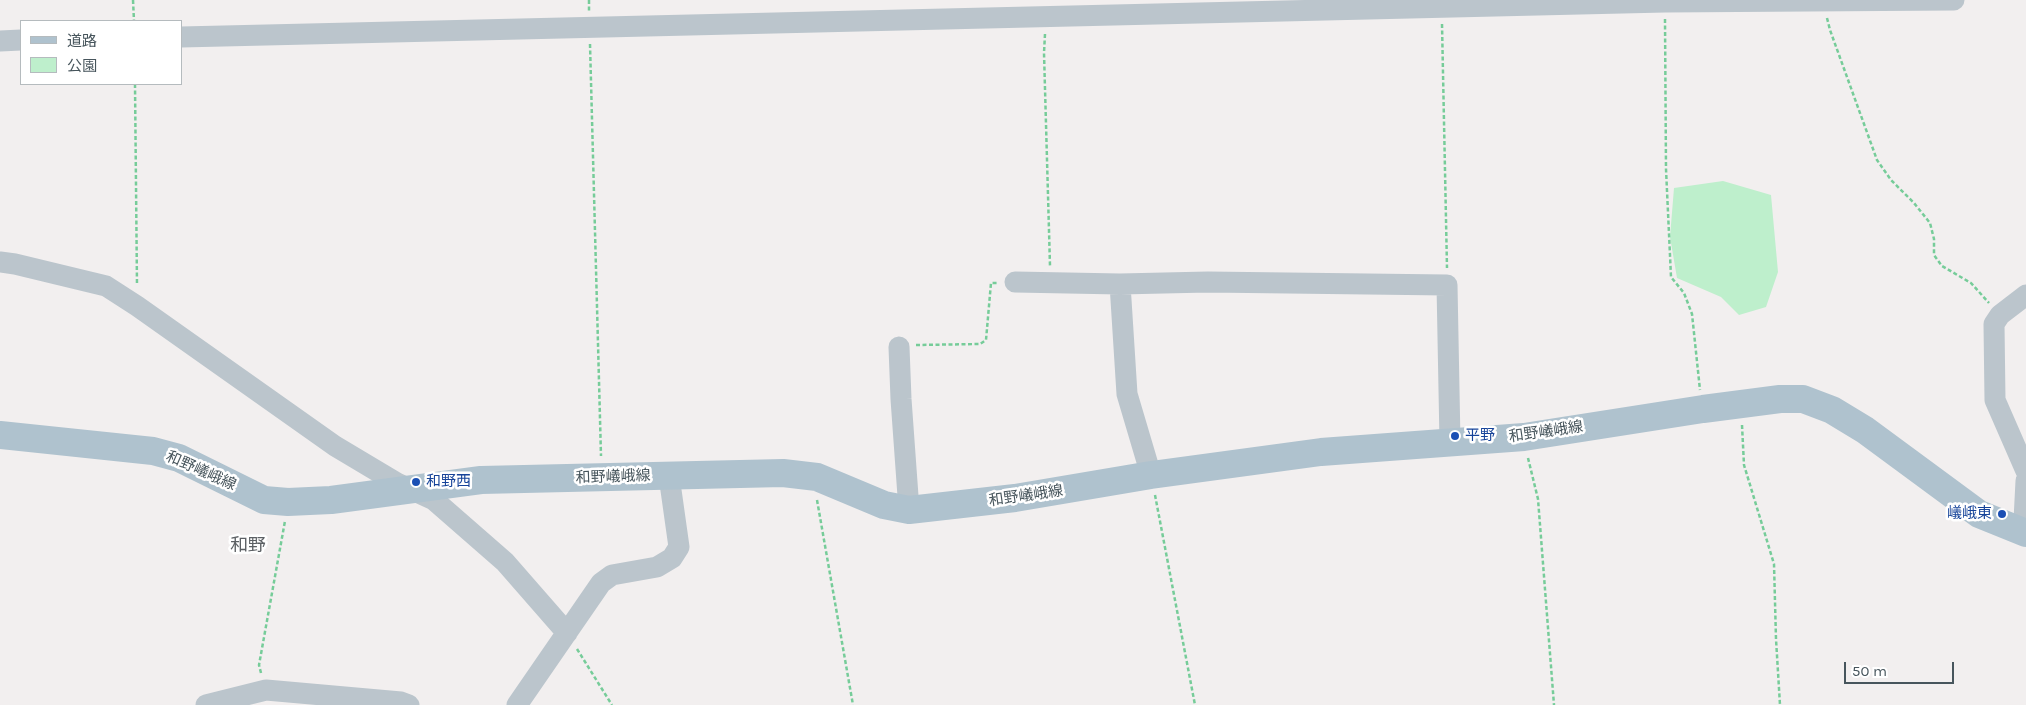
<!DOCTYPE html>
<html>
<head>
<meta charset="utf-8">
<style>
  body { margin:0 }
  #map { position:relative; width:2026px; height:705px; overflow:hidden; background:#f2efef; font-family:Karla,"Noto Sans JP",sans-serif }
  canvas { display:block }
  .legend { position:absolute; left:20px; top:20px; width:162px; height:65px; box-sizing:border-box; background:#fff; border:1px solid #b5bbbe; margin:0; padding:6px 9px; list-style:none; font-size:15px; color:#47555c }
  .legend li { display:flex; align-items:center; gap:10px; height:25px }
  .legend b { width:25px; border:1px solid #b5bbbe }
  .scale { position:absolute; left:1844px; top:662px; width:110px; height:22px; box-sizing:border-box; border:2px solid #47555c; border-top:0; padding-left:6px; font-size:15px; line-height:18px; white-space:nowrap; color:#47555c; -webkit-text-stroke:4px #fff; paint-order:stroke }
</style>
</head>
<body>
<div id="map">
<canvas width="2026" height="705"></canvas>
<ul class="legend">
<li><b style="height:6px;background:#afc2ce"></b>道路</li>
<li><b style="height:14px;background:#beefcc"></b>公園</li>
</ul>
<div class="scale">50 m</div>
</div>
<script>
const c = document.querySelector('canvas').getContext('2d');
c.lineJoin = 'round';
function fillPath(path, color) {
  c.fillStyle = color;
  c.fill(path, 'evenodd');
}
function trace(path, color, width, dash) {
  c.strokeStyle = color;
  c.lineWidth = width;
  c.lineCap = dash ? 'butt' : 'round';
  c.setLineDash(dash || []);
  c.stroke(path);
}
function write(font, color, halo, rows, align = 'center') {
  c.font = font + ' Karla,"Noto Sans JP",sans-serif';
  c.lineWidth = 5;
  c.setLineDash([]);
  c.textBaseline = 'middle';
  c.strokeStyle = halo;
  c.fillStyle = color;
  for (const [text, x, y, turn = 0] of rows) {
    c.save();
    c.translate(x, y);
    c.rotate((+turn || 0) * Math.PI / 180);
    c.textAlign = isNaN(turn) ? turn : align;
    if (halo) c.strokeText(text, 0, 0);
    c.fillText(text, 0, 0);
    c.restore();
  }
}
fillPath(new Path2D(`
  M 1723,181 L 1771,195 L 1778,272 L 1766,307 L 1739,315 L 1721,297 L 1677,278 L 1670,237 L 1674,188 Z`), '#beefcc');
trace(new Path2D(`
  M 133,0 L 134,21
  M 589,0 L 589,11
  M 1827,18 L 1830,30 L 1877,160 L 1891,180 L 1914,203 L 1930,223 L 1934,239 L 1934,255 L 1942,266 L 1971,283 L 1989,303
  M 1665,19 L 1666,169 L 1671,277 L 1684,293 L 1692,314 L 1700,390
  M 1442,24 L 1447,268
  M 1045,34 L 1044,53 L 1050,266
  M 590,44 L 601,456
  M 135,84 L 137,285
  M 916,345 L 980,344 L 986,340 L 991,283 L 999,283
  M 1742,425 L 1744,465 L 1774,564 L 1776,639 L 1780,705
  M 1528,458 L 1538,499 L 1554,705
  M 1155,495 L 1195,705
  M 817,500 L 853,705
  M 577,649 L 612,705
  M 261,673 L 259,665 L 285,521`), '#76cc99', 2.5, [4, 2.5]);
trace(new Path2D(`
  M 181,37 L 1665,2 L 1954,0
  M 0,41 L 21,40
  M 0,262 L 15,264 L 106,286 L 137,306 L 335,446 L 397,483 L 434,500 L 505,562 L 567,633
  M 1015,282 L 1120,284 L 1127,394 L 1151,475
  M 1120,284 L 1208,282 L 1447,285 L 1450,442
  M 2026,295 L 2000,315 L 1994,324 L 1995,400 L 2026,471
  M 899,347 L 901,399 L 909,510
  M 2026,481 L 2024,520 L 2026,524
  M 206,705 L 266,690 L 401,702 L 409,705
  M 517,705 L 601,583 L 612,575 L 657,567 L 672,558 L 679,547 L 669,476`), '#bbc5cc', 21);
trace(new Path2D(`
  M 0,435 L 153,451 L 179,458 L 264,500 L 288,502 L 331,500 L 481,480 L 783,473 L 817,477 L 884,505 L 909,510 L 1015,498 L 1151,475 L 1321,452 L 1524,437 L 1703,409 L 1780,399 L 1803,399 L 1832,410 L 1865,430 L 1979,514 L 2026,533`), '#afc2ce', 28);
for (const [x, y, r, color] of [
  [1455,436,5,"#1a4fb4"],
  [416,482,5,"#1a4fb4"],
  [2002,514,5,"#1a4fb4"]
]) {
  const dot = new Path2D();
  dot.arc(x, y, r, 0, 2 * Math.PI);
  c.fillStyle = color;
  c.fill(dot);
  trace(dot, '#fff', 2);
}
write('15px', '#47555c', '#fff', [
  ["和野嶬峨線",1546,432,-8],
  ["和野嶬峨線",201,471,24],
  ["和野嶬峨線",613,477,-2],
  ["和野嶬峨線",1026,496,-8]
]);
write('15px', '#164399', '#fff', [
  ["平野",1465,436],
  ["和野西",426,482],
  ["嶬峨東",1992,514,"right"]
], 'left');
write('18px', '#5c6064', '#fff', [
  ["和野",248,546]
]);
</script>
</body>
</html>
